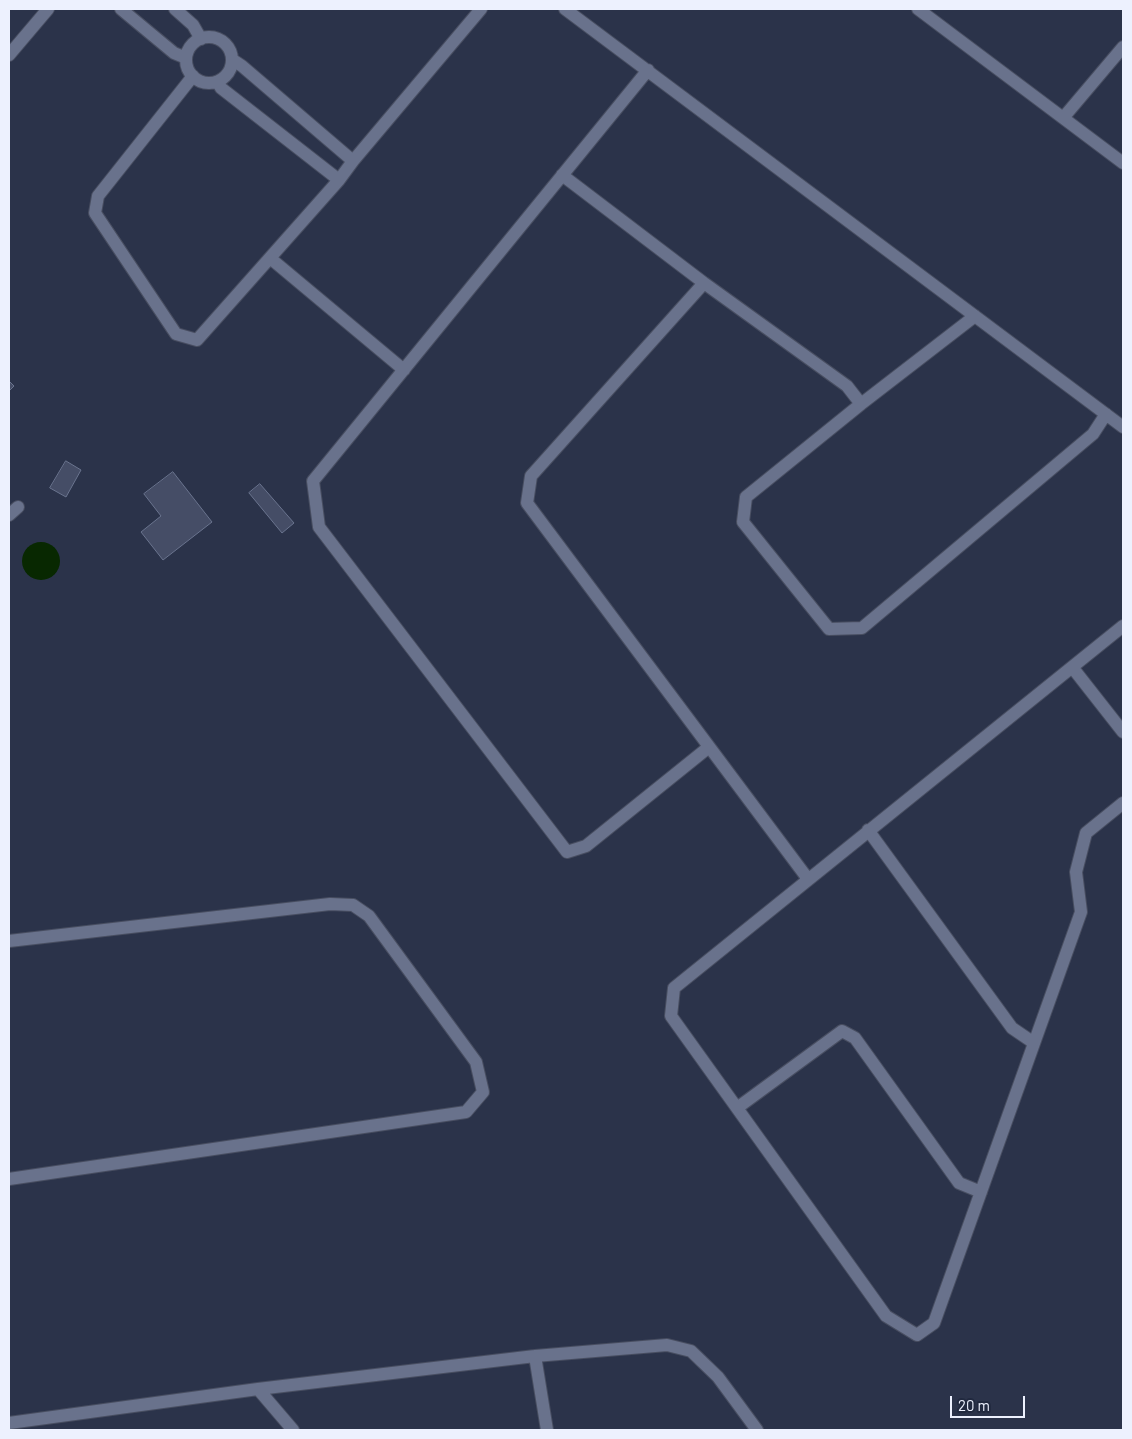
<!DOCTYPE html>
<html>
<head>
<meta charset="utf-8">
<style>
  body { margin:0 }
  #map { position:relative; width:1132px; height:1439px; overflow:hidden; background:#2b334a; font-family:Barlow,sans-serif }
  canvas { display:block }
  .frame { position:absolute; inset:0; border:10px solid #edf1fe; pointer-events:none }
  .scale { position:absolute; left:950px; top:1396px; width:75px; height:22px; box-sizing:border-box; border:2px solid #edf1fe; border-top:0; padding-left:6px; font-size:15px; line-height:18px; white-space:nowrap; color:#edf1fe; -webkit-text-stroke:4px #21293f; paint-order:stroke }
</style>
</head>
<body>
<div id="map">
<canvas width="1132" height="1439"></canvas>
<div class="frame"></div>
<div class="scale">20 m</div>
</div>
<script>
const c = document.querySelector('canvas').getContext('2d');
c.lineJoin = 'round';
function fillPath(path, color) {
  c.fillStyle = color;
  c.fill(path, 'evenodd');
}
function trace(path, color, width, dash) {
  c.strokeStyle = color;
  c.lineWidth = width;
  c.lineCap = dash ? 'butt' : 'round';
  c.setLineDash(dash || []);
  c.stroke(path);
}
fillPath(new Path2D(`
  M22 561a19 19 0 1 1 38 0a19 19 0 1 1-38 0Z`), '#082801');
const building = new Path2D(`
  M 9,381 L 14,386 L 9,391 Z
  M 66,461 L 81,470 L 66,497 L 50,488 Z
  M 173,472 L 212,522 L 163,560 L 141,532 L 161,516 L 144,494 Z
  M 260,484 L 294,523 L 282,533 L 249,493 Z`);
fillPath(building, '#454d66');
trace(building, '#6a748e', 1);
const service = new Path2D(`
  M 121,9 L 174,53 L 186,58
  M 175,9 L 193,25 L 201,39
  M 565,9 L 1123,427
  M186 60a23 23 0 1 1 46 0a23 23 0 1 1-46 0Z
  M 233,60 L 242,66 L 353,161
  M 648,70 L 313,481 L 319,527 L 567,852 L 586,846 L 709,747
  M 193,76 L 98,196 L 95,213 L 176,334 L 197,340 L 339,180 L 353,161 L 481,9
  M 218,82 L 221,88 L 339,180
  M 562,175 L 704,283 L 847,386 L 861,404
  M 270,258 L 404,370
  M 704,283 L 531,476 L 527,503 L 808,879
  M 975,316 L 861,404 L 746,497 L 743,522 L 829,629 L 862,628 L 1093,434 L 1106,414
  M 9,515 L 18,507
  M 1123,626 L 674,988 L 671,1016 L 886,1316 L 917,1335 L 934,1323 L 1081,912 L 1076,872 L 1086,833 L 1123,803
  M 1072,667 L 1123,732
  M 868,830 L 1012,1028 L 1034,1043
  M 737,1108 L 842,1031 L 855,1038 L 959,1183 L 981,1192`);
const minor = new Path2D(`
  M 918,9 L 1123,163
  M 9,55 L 48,9
  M 1063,118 L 1123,47
  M 9,941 L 330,904 L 353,905 L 369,916 L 476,1062 L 483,1092 L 466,1112 L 9,1179
  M 535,1356 L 547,1430
  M 258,1389 L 293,1430
  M 9,1423 L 258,1389 L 535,1356 L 667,1345 L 691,1351 L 718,1377 L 757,1430`);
trace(service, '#484e61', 14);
trace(minor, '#484e61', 14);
trace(service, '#69728c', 12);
trace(minor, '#69728c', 12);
</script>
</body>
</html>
